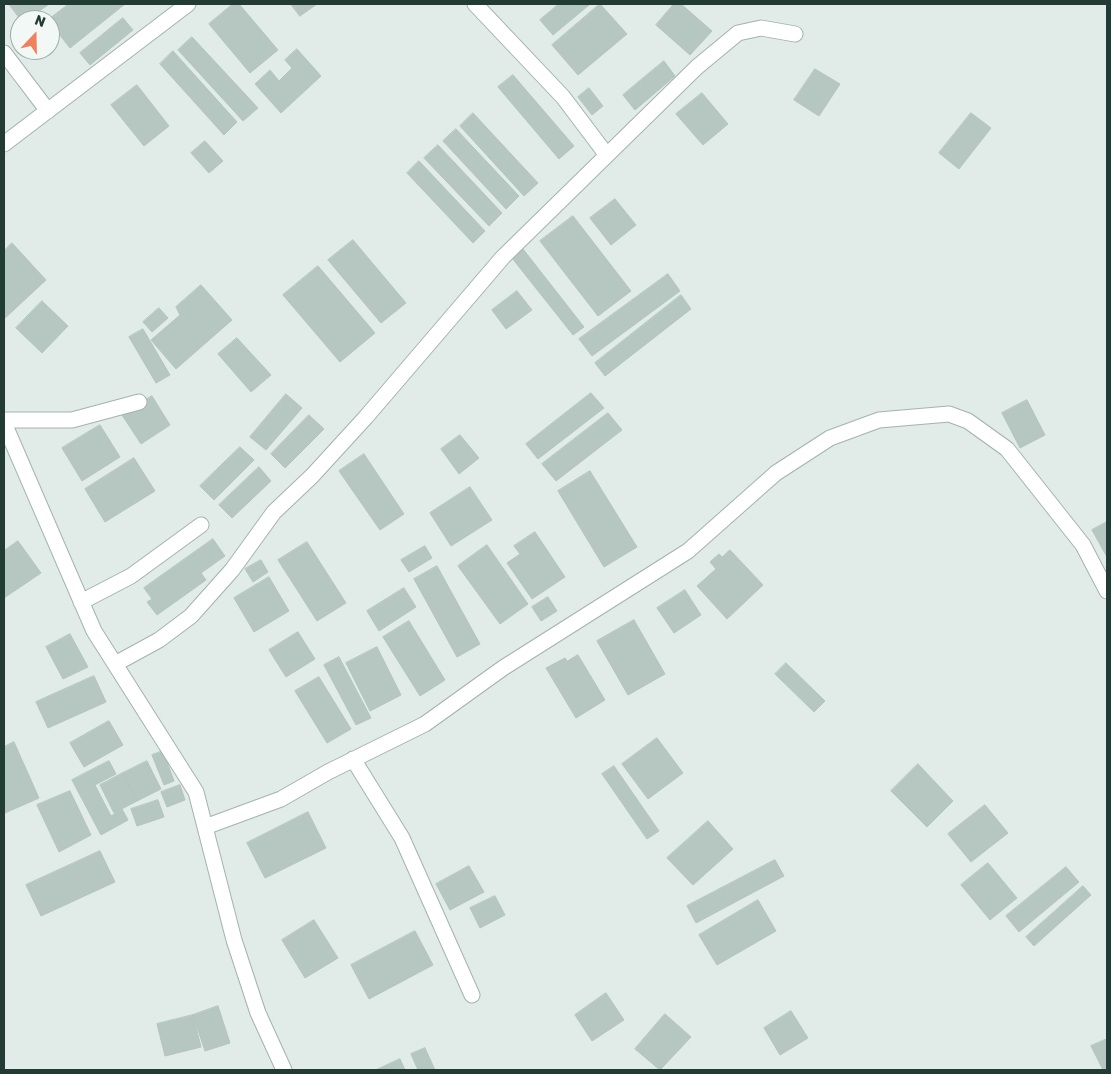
<!DOCTYPE html>
<html>
<head>
<meta charset="utf-8">
<style>
  body { margin:0 }
  #map { position:relative; width:1111px; height:1074px; overflow:hidden; background:#e1ebe7; font-family:Rubik,sans-serif }
  canvas { display:block }
  .frame { position:absolute; inset:0; border:5px solid #223c35; pointer-events:none }
  .north { position:absolute; left:10px; top:10px; width:50px; height:50px; box-sizing:border-box; background:#f1f8f5; border:1px solid #9eada8; border-radius:50%; rotate:21deg; font-size:14px; font-weight:700; line-height:20px; text-align:center; color:#223c35 }
  .north::after { content:''; display:block; margin:auto; width:18px; height:22px; background:#f0815a; clip-path:polygon(50% 0,100% 100%,50% 72%,0 100%) }
</style>
</head>
<body>
<div id="map">
<canvas width="1111" height="1074"></canvas>
<div class="frame"></div>
<div class="north">N</div>
</div>
<script>
const c = document.querySelector('canvas').getContext('2d');
c.lineJoin = 'round';
function fillPath(path, color) {
  c.fillStyle = color;
  c.fill(path, 'evenodd');
}
function trace(path, color, width, dash) {
  c.strokeStyle = color;
  c.lineWidth = width;
  c.lineCap = dash ? 'butt' : 'round';
  c.setLineDash(dash || []);
  c.stroke(path);
}
const building = new Path2D(`
  M 9,4 L 49,4 L 27,20 L 21,20 Z
  M 69,4 L 125,4 L 70,48 L 48,20 Z
  M 233,4 L 239,4 L 278,50 L 250,73 L 209,24 Z
  M 291,4 L 317,4 L 300,16 Z
  M 559,4 L 589,5 L 553,35 L 540,20 Z
  M 600,4 L 627,34 L 578,75 L 552,45 Z
  M 674,4 L 681,4 L 712,31 L 690,55 L 656,25 Z
  M 123,18 L 133,30 L 90,65 L 80,53 Z
  M 192,37 L 258,108 L 243,121 L 178,50 Z
  M 297,49 L 321,76 L 281,113 L 255,84 L 270,70 L 279,81 L 292,68 L 285,60 Z
  M 173,51 L 237,122 L 224,135 L 160,64 Z
  M 664,61 L 675,76 L 635,110 L 623,95 Z
  M 815,69 L 840,84 L 819,116 L 794,100 Z
  M 513,75 L 574,146 L 559,159 L 498,87 Z
  M 137,85 L 169,126 L 144,146 L 111,105 Z
  M 589,88 L 603,106 L 592,115 L 578,97 Z
  M 702,93 L 728,124 L 703,145 L 676,114 Z
  M 473,113 L 538,183 L 524,196 L 460,126 Z
  M 971,113 L 991,128 L 959,169 L 939,153 Z
  M 456,129 L 519,196 L 506,209 L 443,141 Z
  M 205,141 L 223,161 L 209,173 L 191,153 Z
  M 438,145 L 502,213 L 489,226 L 424,158 Z
  M 419,161 L 485,231 L 473,243 L 407,173 Z
  M 615,199 L 636,225 L 611,245 L 590,218 Z
  M 573,216 L 631,291 L 598,316 L 540,241 Z
  M 353,240 L 406,303 L 381,323 L 328,260 Z
  M 12,243 L 46,280 L 4,319 L 4,251 Z
  M 523,249 L 584,327 L 573,335 L 512,258 Z
  M 318,266 L 375,333 L 340,362 L 283,295 Z
  M 668,274 L 680,291 L 592,356 L 579,339 Z
  M 201,285 L 232,320 L 176,369 L 151,340 L 180,315 L 176,307 Z
  M 517,291 L 532,310 L 506,329 L 492,310 Z
  M 681,295 L 691,309 L 605,376 L 595,363 Z
  M 42,301 L 68,326 L 42,353 L 16,328 Z
  M 159,308 L 168,318 L 152,332 L 143,322 Z
  M 143,329 L 170,375 L 156,383 L 129,337 Z
  M 237,338 L 271,375 L 251,392 L 218,354 Z
  M 591,393 L 604,408 L 538,459 L 526,444 Z
  M 286,394 L 302,408 L 266,450 L 250,437 Z
  M 152,396 L 170,425 L 141,444 L 122,415 Z
  M 1027,400 L 1045,435 L 1020,448 L 1002,413 Z
  M 608,413 L 622,430 L 556,481 L 542,464 Z
  M 309,415 L 324,429 L 285,468 L 271,454 Z
  M 100,425 L 120,457 L 82,481 L 62,448 Z
  M 460,435 L 479,458 L 459,474 L 441,449 Z
  M 240,447 L 254,460 L 214,500 L 200,486 Z
  M 364,454 L 404,514 L 380,530 L 339,471 Z
  M 134,458 L 155,491 L 105,522 L 85,489 Z
  M 259,467 L 271,481 L 232,518 L 219,505 Z
  M 590,471 L 637,547 L 604,567 L 558,491 Z
  M 470,487 L 492,520 L 451,546 L 430,513 Z
  M 1107,522 L 1107,557 L 1092,530 Z
  M 535,532 L 565,577 L 532,599 L 507,563 L 520,554 L 514,546 Z
  M 213,539 L 225,556 L 201,573 L 206,580 L 157,615 L 147,602 L 152,599 L 144,588 Z
  M 18,541 L 41,573 L 4,598 L 4,551 Z
  M 307,542 L 346,603 L 317,621 L 278,560 Z
  M 487,545 L 528,604 L 500,624 L 458,566 Z
  M 425,546 L 432,558 L 409,572 L 401,560 Z
  M 730,550 L 763,585 L 727,619 L 697,586 L 716,569 L 710,562 L 719,554 L 722,557 Z
  M 261,560 L 268,572 L 253,582 L 245,569 Z
  M 437,566 L 480,644 L 457,657 L 414,579 Z
  M 269,577 L 289,611 L 254,632 L 234,598 Z
  M 404,588 L 416,607 L 379,631 L 367,611 Z
  M 685,590 L 701,615 L 674,633 L 657,608 Z
  M 548,597 L 557,611 L 541,621 L 532,607 Z
  M 634,620 L 665,674 L 628,695 L 597,641 Z
  M 409,621 L 445,680 L 420,696 L 383,637 Z
  M 298,632 L 315,659 L 286,677 L 269,650 Z
  M 70,634 L 88,667 L 63,679 L 46,647 Z
  M 377,647 L 401,695 L 370,711 L 346,663 Z
  M 578,655 L 605,700 L 576,718 L 546,668 L 565,658 L 567,661 Z
  M 339,657 L 371,718 L 356,725 L 324,665 Z
  M 786,663 L 825,701 L 814,712 L 775,674 Z
  M 94,676 L 106,702 L 48,728 L 36,702 Z
  M 319,677 L 351,729 L 327,743 L 295,691 Z
  M 109,721 L 123,745 L 84,767 L 70,743 Z
  M 657,738 L 683,773 L 648,799 L 622,764 Z
  M 14,742 L 39,798 L 5,813 L 4,747 Z
  M 163,751 L 174,781 L 164,785 L 152,755 Z
  M 109,761 L 116,774 L 95,785 L 111,816 L 122,809 L 128,820 L 101,835 L 72,780 Z
  M 147,761 L 161,789 L 137,801 L 123,773 Z
  M 918,764 L 953,801 L 927,827 L 891,791 Z
  M 614,766 L 659,831 L 647,839 L 602,774 Z
  M 123,773 L 137,801 L 114,813 L 100,785 Z
  M 180,785 L 185,800 L 167,807 L 161,792 Z
  M 70,791 L 91,835 L 59,852 L 37,805 Z
  M 158,800 L 164,817 L 137,826 L 131,809 Z
  M 985,805 L 1008,833 L 971,862 L 948,834 Z
  M 308,812 L 326,848 L 265,878 L 247,843 Z
  M 708,821 L 733,849 L 693,885 L 667,858 Z
  M 100,851 L 115,882 L 41,916 L 26,885 Z
  M 775,860 L 784,876 L 696,923 L 687,906 Z
  M 988,863 L 1017,898 L 990,920 L 961,885 Z
  M 469,866 L 484,892 L 450,910 L 436,884 Z
  M 1066,867 L 1079,882 L 1019,932 L 1006,916 Z
  M 1083,886 L 1091,895 L 1034,946 L 1026,937 Z
  M 495,896 L 505,915 L 480,928 L 470,908 Z
  M 758,900 L 776,931 L 717,965 L 699,935 Z
  M 314,920 L 338,958 L 305,978 L 282,940 Z
  M 415,931 L 433,965 L 369,999 L 351,965 Z
  M 606,993 L 624,1020 L 592,1041 L 575,1015 Z
  M 218,1006 L 230,1043 L 205,1051 L 193,1015 Z
  M 791,1011 L 808,1038 L 780,1055 L 764,1028 Z
  M 665,1014 L 691,1037 L 660,1070 L 635,1049 Z
  M 193,1015 L 201,1047 L 165,1056 L 157,1024 Z
  M 1107,1039 L 1107,1070 L 1103,1070 L 1091,1046 Z
  M 425,1048 L 435,1070 L 418,1070 L 411,1054 Z
  M 400,1059 L 405,1070 L 376,1070 Z`);
fillPath(building, '#b6c6c0');
trace(building, '#b3c5be', 1);
const minor = new Path2D(`
  M 475,4 L 563,97 L 606,154
  M 4,53 L 48,111
  M 4,144 L 188,4
  M 4,420 L 72,420 L 139,402
  M 4,423 L 94,631 L 196,792 L 234,940 L 258,1013 L 284,1070
  M 81,602 L 131,576 L 201,525
  M 115,664 L 159,640 L 191,616 L 232,570 L 274,512 L 312,476 L 366,417 L 503,257 L 697,67 L 738,33 L 761,28 L 795,34
  M 353,759 L 402,838 L 472,995
  M 205,827 L 281,799 L 328,772 L 425,724 L 503,668 L 688,551 L 776,473 L 830,438 L 879,420 L 949,414 L 968,421 L 1007,449 L 1083,545 L 1107,591`);
trace(minor, '#a4b3ae', 17);
trace(minor, '#fff', 15);
</script>
</body>
</html>
